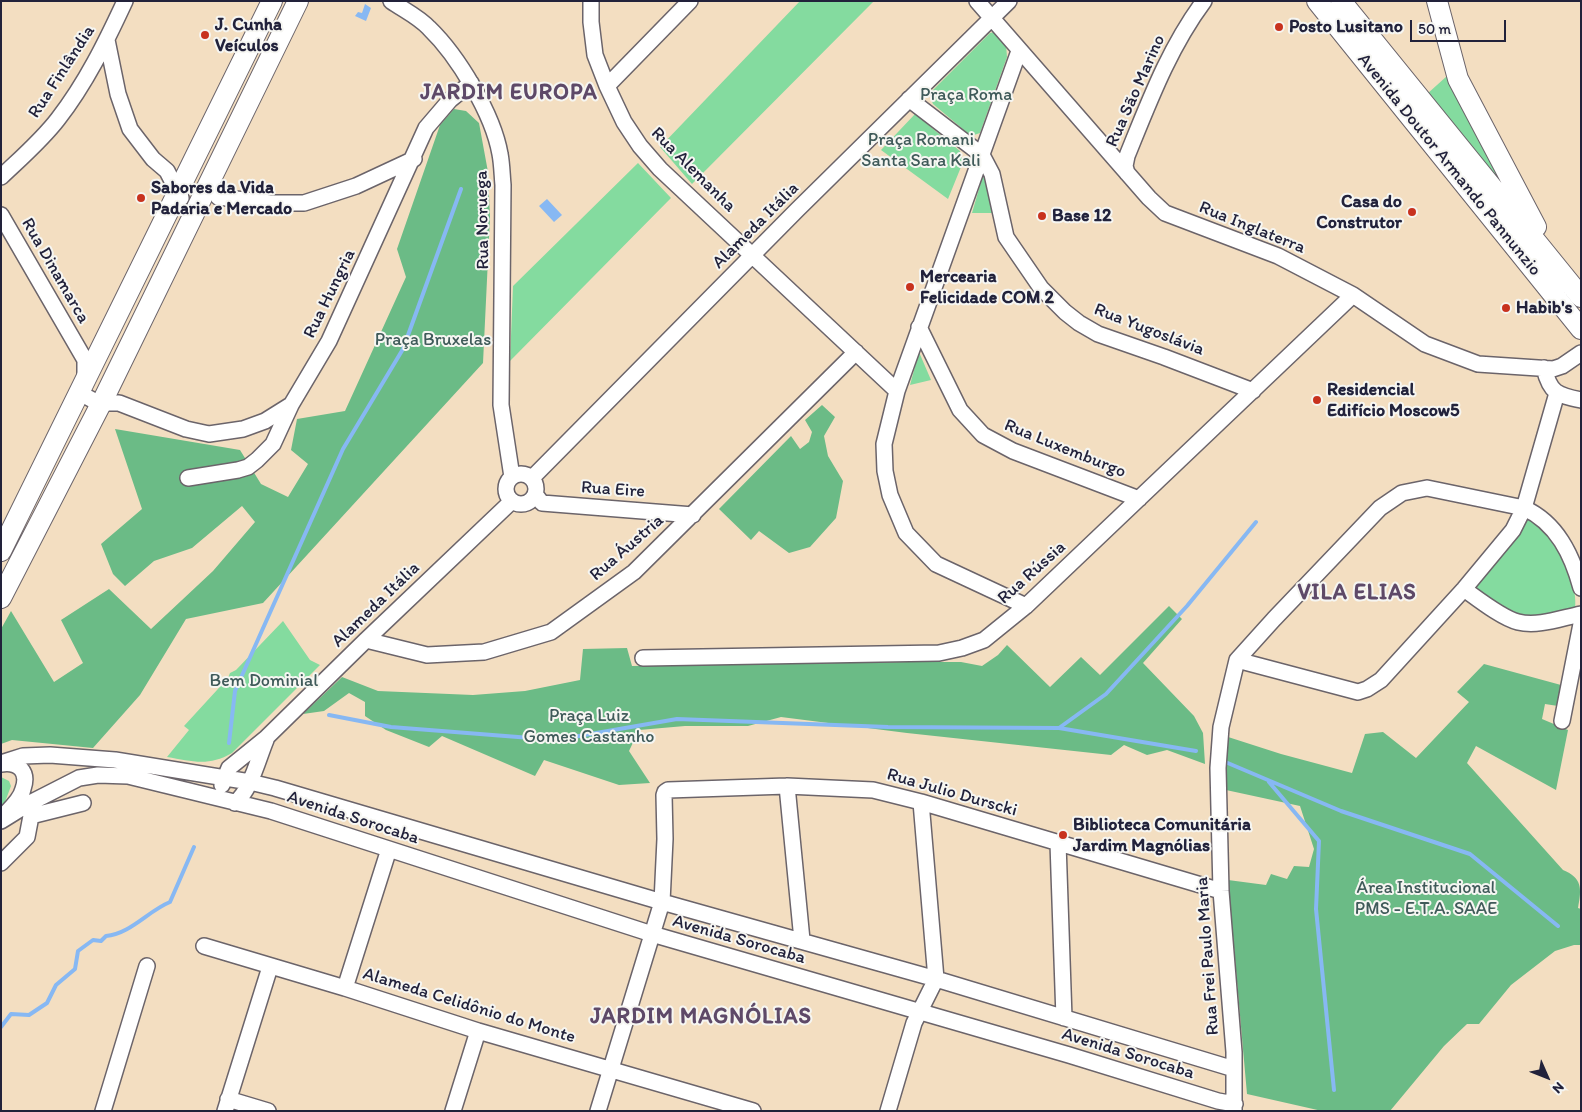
<!DOCTYPE html>
<html>
<head>
<meta charset="utf-8">
<style>
  body { margin:0 }
  #map { position:relative; width:1582px; height:1112px; overflow:hidden; background:#f3dec1; font-family:Itim,sans-serif }
  canvas { display:block }
  .frame { position:absolute; inset:0; border:2px solid #22223b; pointer-events:none }
  .north { position:absolute; left:1522px; top:1052px; width:50px; height:50px; -webkit-text-stroke:4px #f6f6f2; paint-order:stroke; rotate:134deg; font-size:14px; font-weight:700; line-height:20px; text-align:center; color:#22223b }
  .north::after { content:''; display:block; margin:auto; width:18px; height:22px; background:#22223b; clip-path:polygon(50% 0,100% 100%,50% 72%,0 100%) }
  .scale { position:absolute; left:1410px; top:20px; width:96px; height:22px; box-sizing:border-box; border:2px solid #22223b; border-top:0; padding-left:6px; font-size:15px; line-height:18px; white-space:nowrap; color:#22223b; -webkit-text-stroke:4px #f6f6f2; paint-order:stroke }
</style>
</head>
<body>
<div id="map">
<canvas width="1582" height="1112"></canvas>
<div class="frame"></div>
<div class="north">N</div>
<div class="scale">50 m</div>
</div>
<script>
const c = document.querySelector('canvas').getContext('2d');
c.lineJoin = 'round';
function fillPath(path, color) {
  c.fillStyle = color;
  c.fill(path, 'evenodd');
}
function trace(path, color, width, dash) {
  c.strokeStyle = color;
  c.lineWidth = width;
  c.lineCap = dash ? 'butt' : 'round';
  c.setLineDash(dash || []);
  c.stroke(path);
}
function write(font, color, halo, rows, align = 'center') {
  c.font = font + ' Itim,sans-serif';
  c.lineWidth = 4;
  c.setLineDash([]);
  c.textBaseline = 'middle';
  c.strokeStyle = halo;
  c.fillStyle = color;
  for (const [text, x, y, turn = 0] of rows) {
    c.save();
    c.translate(x, y);
    c.rotate((+turn || 0) * Math.PI / 180);
    c.textAlign = isNaN(turn) ? turn : align;
    if (halo) c.strokeText(text, 0, 0);
    c.fillText(text, 0, 0);
    c.restore();
  }
}
fillPath(new Path2D(`
  M 800,1 L 874,1 L 692,184 L 660,147 Z
  M 994,32 L 1006,44 L 1007,57 L 980,133 L 971,136 L 933,104 L 929,94 L 990,33 Z
  M 1447,76 L 1518,207 L 1427,94 Z
  M 915,114 L 960,151 L 963,162 L 948,199 L 881,150 Z
  M 638,163 L 671,198 L 510,361 L 513,286 Z
  M 983,175 L 994,213 L 972,213 Z
  M 919,352 L 931,380 L 910,385 Z
  M 1528,519 C 1535,524 1544,529 1550,536 C 1564,550 1578,589 1575,609 L 1552,618 L 1518,620 L 1470,590 Z
  M 283,621 L 310,660 L 320,665 L 232,753 C 208,767 192,761 167,757 L 189,730 L 184,726 L 228,678 L 230,673 L 236,670 Z
  M 1,777 L 9,781 L 11,786 L 5,802 L 1,806 Z`), '#84db9f');
fillPath(new Path2D(`
  M 454,109 L 466,111 L 479,123 L 488,172 L 490,217 L 483,363 L 263,603 L 186,619 L 140,695 L 93,748 L 12,740 L 1,744 L 1,629 L 11,611 L 54,682 L 83,663 L 61,620 L 109,589 L 151,629 L 213,571 L 255,522 L 242,506 L 192,548 L 154,561 L 125,586 L 113,574 L 101,544 L 142,509 L 115,429 L 240,450 L 261,484 L 288,497 L 308,464 L 291,450 L 297,419 L 345,411 L 406,277 L 397,249 L 440,125 Z
  M 822,405 L 835,417 L 824,436 L 828,456 L 843,481 L 836,518 L 810,547 L 789,553 L 759,531 L 751,540 L 719,509 L 791,436 L 800,449 L 809,442 L 812,432 L 805,420 Z
  M 1169,606 L 1182,619 L 1143,663 L 1194,716 L 1203,733 L 1205,764 L 1167,750 L 1147,755 L 1124,745 L 1111,755 L 907,733 L 781,717 L 748,726 L 685,726 L 639,730 L 629,751 L 650,783 L 619,785 L 544,760 L 535,776 L 442,736 L 429,747 L 386,730 L 365,716 L 365,702 L 349,693 L 324,711 L 303,714 L 342,677 L 378,691 L 473,695 L 525,691 L 580,680 L 583,649 L 627,648 L 632,666 L 907,662 L 961,662 L 982,666 L 998,655 L 1007,645 L 1050,687 L 1081,657 L 1100,675 Z
  M 1484,664 L 1561,685 L 1558,706 L 1545,704 L 1542,719 L 1568,730 L 1556,790 L 1476,746 L 1467,763 L 1563,870 C 1582,878 1582,888 1578,908 L 1581,909 L 1581,945 L 1574,945 L 1555,951 L 1511,985 L 1479,1024 L 1467,1024 L 1444,1046 L 1390,1111 L 1322,1111 L 1247,1094 L 1228,880 L 1266,885 L 1271,874 L 1287,879 L 1294,866 L 1309,867 L 1314,849 L 1300,806 L 1226,790 L 1225,736 L 1281,754 L 1352,773 L 1365,734 L 1383,732 L 1416,758 L 1469,702 L 1457,692 Z`), '#6bbb86');
fillPath(new Path2D(`
  M 365,4 L 371,8 L 366,21 L 355,16 L 358,12 L 362,13 Z
  M 547,199 L 562,215 L 554,222 L 539,206 Z`), '#87b8f3');
trace(new Path2D(`
  M 329,715 L 391,727 L 556,740 L 677,719 L 888,727 L 1059,728 L 1196,751
  M 1059,728 L 1106,694 L 1187,606 L 1256,522
  M 229,743 L 235,691 L 343,449 L 403,349 L 461,189
  M 1223,761 L 1341,811 L 1470,854 L 1558,926
  M 1269,782 L 1319,841 L 1316,909 L 1334,1090
  M 1,1027 L 11,1014 L 29,1015 L 47,1003 L 56,985 L 75,969 L 78,951 L 93,940 L 101,941 L 106,936 C 130,934 148,911 170,902 L 194,847`), '#87b8f3', 4);
const minor = new Path2D(`
  M 391,1 C 404,10 419,17 429,28 C 458,56 493,114 500,154 C 502,164 502,175 503,185 L 501,405 L 512,477
  M 591,1 L 591,22 L 595,55 L 607,86 L 624,122 L 640,146 L 660,169 L 897,391
  M 977,1 L 1149,198 L 1165,213 L 1278,256 L 1353,295 L 1425,344 L 1478,364 L 1553,369 L 1562,366 L 1581,353
  M 107,40 L 118,94 L 130,129 L 153,159 L 167,171 L 181,198
  M 1019,51 L 897,391 L 884,444 L 885,471 L 890,495 L 906,533 L 936,564 L 1026,606
  M 607,86 L 690,1
  M 909,99 L 982,155 L 992,174 L 1006,237 L 1041,288 L 1065,312 L 1079,323 L 1098,334 L 1164,357 L 1253,391
  M 1127,173 L 1125,166 L 1127,156 C 1149,102 1169,48 1204,1
  M 1,177 C 21,158 42,140 58,119 C 86,83 106,42 125,1
  M 218,197 L 271,203 L 304,203 L 356,186 L 414,159
  M 1,215 L 85,360 L 85,379
  M 919,327 L 960,410 L 983,435 L 1013,451 L 1139,499
  M 1544,368 C 1550,393 1557,395 1581,400
  M 89,398 L 98,403 L 119,403 L 186,429 L 209,434 L 243,429 L 265,421 L 289,406
  M506 489a15 15 0 1 1 30 0a15 15 0 1 1-30 0Z
  M 188,478 L 238,470 L 248,467 L 257,460 L 273,444 L 291,405 L 329,341 L 426,128 L 450,100 L 471,83
  M 532,478 L 797,210 L 1009,1
  M 535,494 L 542,503 L 693,515
  M 1464,589 C 1478,599 1502,618 1518,622 C 1538,627 1561,618 1581,614
  M 366,640 L 427,655 L 484,652 L 551,632 L 634,572 L 856,352
  M 643,658 L 939,653 L 962,648 L 984,640 L 1026,606 L 1353,295
  M 1237,660 L 1358,692 L 1367,689 L 1381,680 L 1464,589 L 1513,530 L 1524,508 L 1557,393
  M 1562,721 L 1581,624
  M 1,763 L 23,756 L 50,755 L 115,760 L 250,782 L 275,788 L 662,902 L 936,979 L 1234,1069
  M 1,764 C 19,761 29,772 23,789 C 21,798 13,806 7,812
  M 222,785 L 229,768 L 266,738 L 366,640 L 512,501
  M 787,786 L 802,940
  M 235,803 C 251,790 258,759 266,740
  M 1,821 L 30,803 L 79,778 L 98,775 L 128,776 L 271,811 L 652,934 L 1069,1055 L 1218,1101 L 1235,1104
  M 1058,843 L 1064,1018
  M 1,863 L 27,837 L 31,816 L 83,803
  M 204,946 L 345,988 L 478,1031 L 753,1111
  M 345,988 L 389,849
  M 228,1099 L 268,1111
  M 103,1111 L 147,966
  M 225,1111 L 270,967
  M 453,1111 L 478,1031
  M 598,1111 L 662,902 L 665,839 L 664,795 L 665,792 L 668,790 L 787,786 L 873,790 L 921,802 L 1221,891
  M 888,1111 L 914,1023 L 936,979 L 921,802
  M 1234,1111 L 1234,1052 L 1221,891 L 1218,768 L 1221,727 L 1237,660 L 1274,619 L 1380,508 L 1402,493 L 1427,488 L 1524,508 C 1557,523 1572,555 1581,588`);
const major = new Path2D(`
  M 1317,1 L 1581,329
  M 1341,1 L 1581,297
  M 1437,1 L 1458,79 L 1536,227
  M 1,551 L 272,1
  M 1,598 L 104,398 L 298,1`);
trace(minor, '#6b646a', 18);
trace(major, '#6b646a', 22);
trace(minor, '#fff', 15);
trace(major, '#fff', 20);
for (const [x, y, r, color] of [
  [1279,27,5,"#c8321e"],
  [205,35,5,"#c8321e"],
  [141,198,5,"#c8321e"],
  [1412,212,5,"#c8321e"],
  [1042,216,5,"#c8321e"],
  [910,287,5,"#c8321e"],
  [1506,308,5,"#c8321e"],
  [1317,400,5,"#c8321e"],
  [1063,835,5,"#c8321e"]
]) {
  const dot = new Path2D();
  dot.arc(x, y, r, 0, 2 * Math.PI);
  c.fillStyle = color;
  c.fill(dot);
  trace(dot, '#f6f6f2', 2);
}
write('bold 18px', '#22223b', '#f6f6f2', [
  ["J. Cunha",215,25],
  ["Veículos",215,46],
  ["Posto Lusitano",1289,27],
  ["Sabores da Vida",151,188],
  ["Padaria e Mercado",151,209],
  ["Casa do",1402,202,"right"],
  ["Construtor",1402,223,"right"],
  ["Base 12",1052,216],
  ["Mercearia",920,277],
  ["Felicidade COM 2",920,298],
  ["Habib's",1516,308],
  ["Residencial",1327,390],
  ["Edifício Moscow5",1327,411],
  ["Biblioteca Comunitária",1073,825],
  ["Jardim Magnólias",1073,846]
], 'left');
write('18px', '#22223b', '#f6f6f2', [
  ["Rua Finlândia",62,72,-57],
  ["Rua São Marino",1136,91,-66],
  ["Avenida Doutor Armando Pannunzio",1449,165,51],
  ["Rua Alemanha",693,170,45],
  ["Rua Noruega",483,220,-91],
  ["Alameda Itália",756,226,-45],
  ["Rua Inglaterra",1252,228,22],
  ["Rua Dinamarca",55,271,60],
  ["Rua Hungria",330,294,-64],
  ["Rua Yugoslávia",1149,330,21],
  ["Rua Luxemburgo",1065,449,22],
  ["Rua Eire",613,490,4],
  ["Rua Áustria",627,548,-41],
  ["Rua Rússia",1032,573,-42],
  ["Alameda Itália",376,605,-44],
  ["Rua Julio Durscki",952,793,16],
  ["Avenida Sorocaba",353,818,18],
  ["Avenida Sorocaba",739,940,16],
  ["Rua Frei Paulo Maria",1208,956,-94],
  ["Alameda Celidônio do Monte",469,1006,17],
  ["Avenida Sorocaba",1128,1054,17]
]);
write('18px', '#3f5a59', '#f6f6f2', [
  ["Praça Roma",966,95],
  ["Praça Romani",921,140],
  ["Santa Sara Kali",921,161],
  ["Praça Bruxelas",433,340],
  ["Bem Dominial",264,681],
  ["Praça Luiz",589,716],
  ["Gomes Castanho",589,737],
  ["Área Institucional",1426,888],
  ["PMS - E.T.A. SAAE",1426,909]
]);
c.letterSpacing = '1px';
write('bold 22px', '#5e4968', '#f6f6f2', [
  ["JARDIM EUROPA",509,93],
  ["VILA ELIAS",1357,593],
  ["JARDIM MAGNÓLIAS",701,1017]
]);
c.letterSpacing = '0px';
</script>
</body>
</html>
